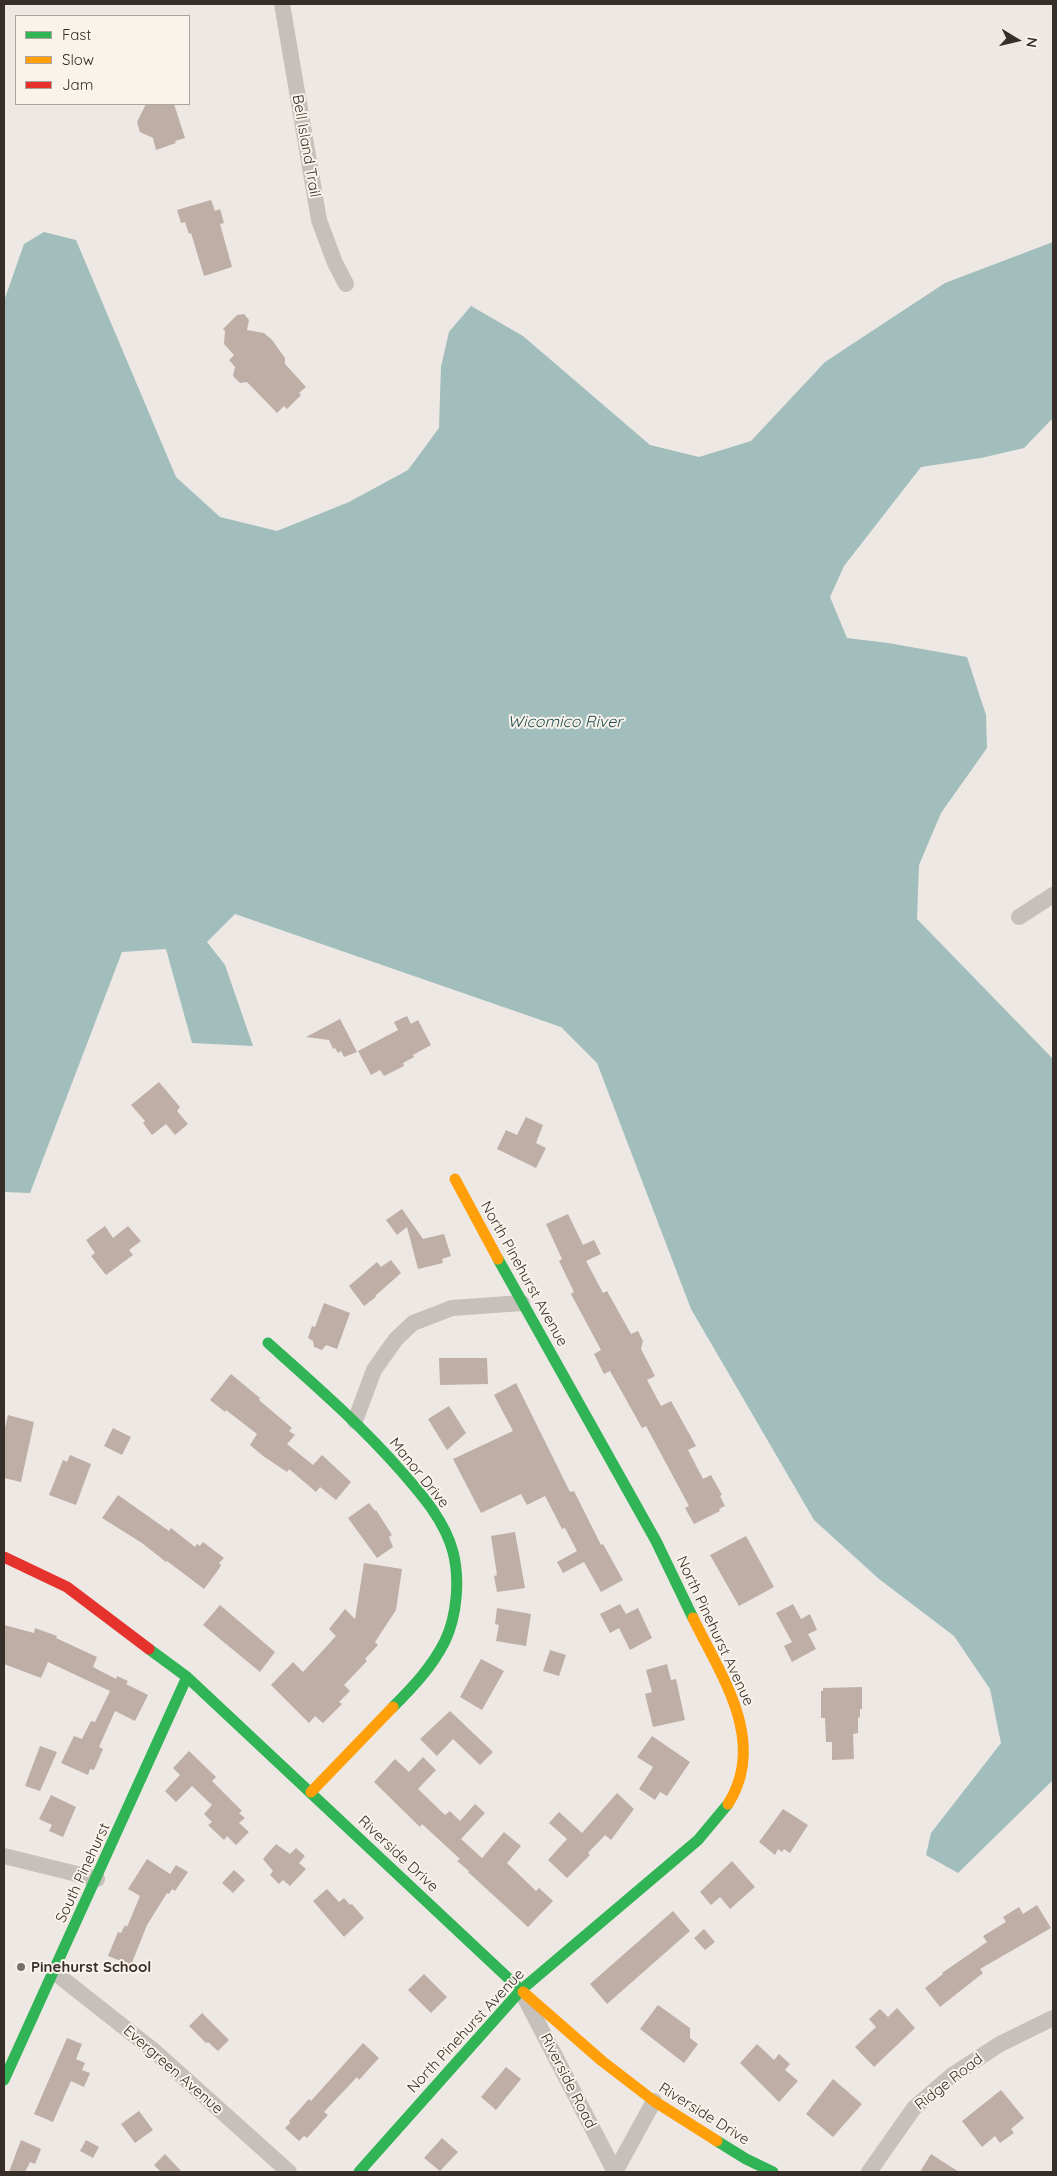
<!DOCTYPE html>
<html>
<head>
<meta charset="utf-8">
<style>
  body { margin:0 }
  #map { position:relative; width:1057px; height:2176px; overflow:hidden; background:#ede8e3; font-family:Quicksand,sans-serif }
  canvas { display:block }
  .frame { position:absolute; inset:0; border:5px solid #372e2a; pointer-events:none }
  .legend { position:absolute; left:15px; top:15px; width:175px; height:90px; box-sizing:border-box; background:#f9f3eb; border:1px solid #aba49e; margin:0; padding:6px 9px; list-style:none; font-size:15px; color:#372e2a }
  .legend li { display:flex; align-items:center; gap:10px; height:25px }
  .legend b { width:25px; border:1px solid #aba49e }
  .north { position:absolute; left:992px; top:15px; width:50px; height:50px; -webkit-text-stroke:4px #f9f3eb; paint-order:stroke; rotate:99deg; font-size:14px; font-weight:700; line-height:20px; text-align:center; color:#372e2a }
  .north::after { content:''; display:block; margin:auto; width:18px; height:22px; background:#372e2a; clip-path:polygon(50% 0,100% 100%,50% 72%,0 100%) }
</style>
</head>
<body>
<div id="map">
<canvas width="1057" height="2176"></canvas>
<div class="frame"></div>
<ul class="legend">
<li><b style="height:6px;background:#30b455"></b>Fast</li>
<li><b style="height:6px;background:#ff9f0a"></b>Slow</li>
<li><b style="height:6px;background:#e5322d"></b>Jam</li>
</ul>
<div class="north">N</div>
</div>
<script>
const c = document.querySelector('canvas').getContext('2d');
c.lineJoin = 'round';
function fillPath(path, color) {
  c.fillStyle = color;
  c.fill(path, 'evenodd');
}
function trace(path, color, width, dash) {
  c.strokeStyle = color;
  c.lineWidth = width;
  c.lineCap = dash ? 'butt' : 'round';
  c.setLineDash(dash || []);
  c.stroke(path);
}
function write(font, color, halo, rows, align = 'center') {
  c.font = font + ' Quicksand,sans-serif';
  c.lineWidth = 4;
  c.setLineDash([]);
  c.textBaseline = 'middle';
  c.strokeStyle = halo;
  c.fillStyle = color;
  for (const [text, x, y, turn = 0] of rows) {
    c.save();
    c.translate(x, y);
    c.rotate((+turn || 0) * Math.PI / 180);
    c.textAlign = isNaN(turn) ? turn : align;
    if (halo) c.strokeText(text, 0, 0);
    c.fillText(text, 0, 0);
    c.restore();
  }
}
fillPath(new Path2D(`
  M 44,232 L 76,240 L 176,477 L 220,517 L 277,531 L 349,502 L 408,470 L 439,428 L 441,367 L 449,332 L 471,306 L 523,336 L 650,445 L 699,457 L 751,441 L 825,362 L 945,283 L 1053,242 L 1053,418 L 1024,448 L 981,458 L 921,467 L 844,566 L 830,597 L 847,638 L 888,643 L 967,657 L 986,715 L 987,748 L 941,813 L 919,865 L 917,919 L 1053,1059 L 1053,1780 L 958,1873 L 926,1855 L 931,1833 L 1001,1743 L 990,1689 L 954,1636 L 879,1579 L 814,1520 L 691,1309 L 597,1063 L 561,1027 L 235,914 L 207,942 L 225,965 L 253,1046 L 192,1043 L 166,949 L 122,952 L 30,1193 L 4,1192 L 4,301 L 24,244 Z`), '#a1bdbc');
fillPath(new Path2D(`
  M 146,104 L 174,104 L 185,138 L 175,141 L 176,143 L 156,150 L 153,138 L 140,132 L 137,122 Z
  M 211,200 L 215,211 L 220,209 L 224,223 L 220,224 L 232,267 L 204,276 L 191,233 L 189,234 L 185,222 L 181,223 L 177,210 Z
  M 244,314 L 249,320 L 247,330 L 264,333 L 272,340 L 285,358 L 285,364 L 306,387 L 299,393 L 301,395 L 287,409 L 284,406 L 277,413 L 247,382 L 240,383 L 233,376 L 235,367 L 229,360 L 234,355 L 224,344 L 225,331 L 223,329 L 237,315 Z
  M 407,1016 L 411,1024 L 418,1020 L 431,1045 L 413,1055 L 414,1057 L 403,1063 L 404,1066 L 384,1076 L 380,1070 L 371,1075 L 358,1051 L 398,1030 L 394,1022 Z
  M 340,1019 L 357,1052 L 344,1057 L 341,1051 L 338,1053 L 335,1048 L 333,1049 L 329,1040 L 306,1037 Z
  M 159,1082 L 180,1107 L 177,1111 L 188,1124 L 175,1135 L 166,1124 L 152,1135 L 143,1123 L 145,1121 L 131,1105 Z
  M 526,1117 L 543,1125 L 536,1143 L 546,1148 L 536,1168 L 497,1149 L 506,1130 L 517,1135 Z
  M 402,1209 L 423,1239 L 444,1234 L 451,1256 L 442,1259 L 443,1263 L 418,1269 L 407,1227 L 397,1235 L 386,1220 Z
  M 568,1214 L 583,1245 L 594,1240 L 601,1254 L 586,1261 L 603,1293 L 607,1291 L 631,1334 L 638,1331 L 643,1341 L 641,1349 L 655,1376 L 647,1380 L 661,1406 L 671,1401 L 696,1446 L 688,1450 L 703,1479 L 711,1475 L 722,1495 L 720,1496 L 725,1506 L 719,1509 L 720,1511 L 694,1524 L 685,1508 L 689,1506 L 646,1426 L 642,1428 L 610,1371 L 604,1374 L 594,1354 L 601,1350 L 571,1294 L 574,1292 L 559,1261 L 562,1259 L 546,1224 Z
  M 105,1226 L 113,1238 L 128,1226 L 141,1241 L 129,1250 L 133,1255 L 106,1275 L 91,1256 L 95,1253 L 86,1240 Z
  M 391,1260 L 401,1273 L 375,1296 L 376,1297 L 364,1306 L 349,1286 L 377,1262 L 381,1267 Z
  M 324,1303 L 350,1313 L 337,1349 L 326,1345 L 322,1350 L 314,1347 L 313,1341 L 308,1338 L 312,1326 L 315,1327 Z
  M 439,1358 L 487,1358 L 488,1384 L 440,1385 Z
  M 231,1374 L 260,1398 L 259,1400 L 292,1428 L 289,1431 L 295,1435 L 287,1444 L 313,1465 L 322,1455 L 351,1482 L 336,1500 L 320,1487 L 316,1492 L 289,1469 L 287,1472 L 263,1456 L 250,1445 L 257,1434 L 226,1410 L 225,1412 L 210,1400 Z
  M 516,1383 L 570,1492 L 574,1491 L 601,1545 L 603,1544 L 623,1580 L 601,1592 L 584,1562 L 563,1573 L 557,1562 L 577,1551 L 565,1528 L 562,1529 L 545,1496 L 527,1505 L 521,1494 L 481,1513 L 453,1459 L 513,1431 L 494,1395 Z
  M 449,1406 L 466,1433 L 447,1450 L 428,1419 Z
  M 8,1415 L 34,1422 L 21,1482 L 4,1478 L 4,1432 Z
  M 113,1428 L 131,1437 L 122,1455 L 104,1446 Z
  M 70,1455 L 91,1464 L 76,1505 L 49,1495 L 63,1460 L 67,1462 Z
  M 118,1495 L 169,1531 L 171,1528 L 195,1547 L 197,1544 L 200,1546 L 203,1542 L 224,1558 L 219,1563 L 221,1565 L 219,1569 L 204,1589 L 167,1561 L 166,1562 L 142,1543 L 102,1518 Z
  M 369,1503 L 375,1511 L 376,1510 L 392,1535 L 389,1537 L 393,1547 L 377,1558 L 348,1518 Z
  M 515,1532 L 525,1588 L 497,1592 L 494,1576 L 497,1575 L 491,1536 Z
  M 746,1536 L 774,1587 L 739,1606 L 710,1555 Z
  M 364,1563 L 402,1569 L 396,1610 L 375,1642 L 378,1645 L 365,1659 L 367,1661 L 344,1685 L 350,1691 L 339,1702 L 342,1704 L 323,1723 L 315,1716 L 309,1723 L 271,1685 L 293,1662 L 303,1672 L 336,1636 L 329,1629 L 345,1609 L 355,1619 Z
  M 620,1604 L 626,1614 L 638,1608 L 652,1638 L 630,1650 L 619,1628 L 610,1633 L 600,1614 Z
  M 793,1604 L 801,1619 L 810,1614 L 817,1630 L 808,1634 L 816,1649 L 792,1662 L 784,1646 L 792,1642 L 776,1613 Z
  M 220,1605 L 275,1652 L 260,1672 L 203,1625 Z
  M 497,1608 L 531,1614 L 526,1646 L 496,1641 L 499,1625 L 495,1624 Z
  M 4,1625 L 34,1633 L 35,1628 L 57,1636 L 56,1638 L 97,1657 L 93,1667 L 116,1679 L 117,1676 L 128,1681 L 126,1684 L 148,1695 L 135,1721 L 115,1711 L 99,1747 L 103,1749 L 94,1770 L 90,1769 L 88,1775 L 61,1763 L 74,1736 L 82,1739 L 91,1721 L 95,1722 L 110,1691 L 48,1662 L 41,1678 L 4,1664 Z
  M 550,1650 L 566,1655 L 559,1676 L 543,1671 Z
  M 481,1659 L 504,1671 L 482,1710 L 460,1697 Z
  M 667,1664 L 671,1680 L 676,1679 L 685,1720 L 653,1727 L 645,1694 L 652,1692 L 646,1670 Z
  M 862,1687 L 862,1709 L 860,1709 L 860,1717 L 858,1718 L 858,1733 L 853,1734 L 854,1759 L 832,1760 L 832,1742 L 826,1742 L 825,1718 L 821,1718 L 821,1691 L 823,1691 L 823,1688 Z
  M 450,1711 L 493,1752 L 480,1765 L 453,1739 L 437,1756 L 420,1739 Z
  M 652,1736 L 690,1762 L 667,1796 L 660,1792 L 655,1800 L 639,1789 L 653,1767 L 637,1757 Z
  M 40,1746 L 57,1752 L 40,1791 L 25,1786 Z
  M 189,1751 L 216,1777 L 212,1781 L 242,1811 L 239,1813 L 245,1818 L 239,1823 L 249,1832 L 236,1845 L 227,1836 L 224,1840 L 208,1825 L 212,1822 L 204,1814 L 212,1805 L 192,1786 L 176,1802 L 165,1791 L 180,1775 L 173,1768 Z
  M 423,1757 L 436,1770 L 418,1789 L 445,1815 L 450,1811 L 460,1821 L 475,1804 L 485,1813 L 461,1839 L 482,1858 L 504,1832 L 521,1846 L 507,1863 L 536,1891 L 539,1888 L 553,1901 L 528,1927 L 468,1872 L 469,1871 L 457,1861 L 460,1859 L 422,1824 L 420,1827 L 374,1782 L 395,1759 L 409,1772 Z
  M 617,1793 L 634,1809 L 611,1840 L 605,1835 L 588,1853 L 590,1855 L 567,1878 L 548,1860 L 567,1839 L 549,1823 L 559,1812 L 582,1833 Z
  M 51,1795 L 76,1807 L 63,1837 L 49,1831 L 52,1825 L 39,1819 Z
  M 783,1809 L 808,1825 L 790,1853 L 784,1849 L 782,1852 L 778,1849 L 775,1855 L 759,1842 Z
  M 276,1844 L 290,1854 L 296,1848 L 305,1856 L 299,1863 L 306,1869 L 290,1886 L 283,1880 L 279,1884 L 270,1875 L 273,1871 L 263,1859 Z
  M 147,1859 L 170,1874 L 176,1865 L 188,1872 L 175,1891 L 172,1889 L 169,1894 L 167,1893 L 147,1925 L 131,1965 L 108,1956 L 118,1932 L 121,1933 L 125,1925 L 127,1927 L 140,1896 L 128,1889 Z
  M 732,1861 L 755,1887 L 730,1909 L 720,1897 L 711,1905 L 700,1892 Z
  M 234,1870 L 245,1880 L 233,1893 L 222,1883 Z
  M 327,1889 L 339,1902 L 344,1898 L 350,1905 L 352,1904 L 364,1918 L 344,1937 L 313,1901 Z
  M 1037,1905 L 1051,1928 L 980,1969 L 983,1973 L 940,2007 L 925,1988 L 943,1974 L 942,1973 L 987,1942 L 983,1936 L 1006,1922 L 1003,1917 L 1019,1907 L 1023,1914 Z
  M 673,1911 L 690,1931 L 607,2004 L 590,1984 Z
  M 704,1929 L 715,1942 L 705,1950 L 694,1938 Z
  M 424,1974 L 447,1997 L 431,2013 L 408,1990 Z
  M 658,2005 L 690,2028 L 690,2038 L 698,2044 L 684,2063 L 640,2029 Z
  M 897,2008 L 915,2028 L 874,2067 L 855,2047 L 876,2027 L 869,2019 L 880,2009 L 888,2017 Z
  M 202,2013 L 229,2040 L 218,2051 L 208,2042 L 206,2043 L 189,2026 Z
  M 67,2038 L 82,2044 L 76,2059 L 85,2063 L 82,2070 L 90,2073 L 84,2087 L 71,2081 L 53,2122 L 34,2114 Z
  M 363,2043 L 379,2058 L 359,2080 L 357,2077 L 324,2112 L 328,2115 L 307,2138 L 304,2136 L 299,2141 L 285,2128 L 290,2123 L 289,2121 L 309,2099 L 311,2101 Z
  M 757,2044 L 774,2060 L 779,2054 L 790,2064 L 785,2070 L 798,2081 L 779,2102 L 740,2063 Z
  M 506,2067 L 521,2079 L 496,2110 L 481,2097 Z
  M 833,2079 L 862,2104 L 833,2137 L 806,2114 Z
  M 1001,2090 L 1024,2118 L 1011,2129 L 1014,2133 L 1000,2143 L 995,2136 L 982,2147 L 962,2121 Z
  M 139,2111 L 153,2130 L 135,2143 L 121,2124 Z
  M 442,2138 L 458,2152 L 440,2171 L 424,2158 Z
  M 21,2140 L 41,2149 L 35,2164 L 30,2162 L 25,2172 L 9,2172 Z
  M 86,2140 L 99,2147 L 93,2158 L 80,2151 Z
  M 165,2154 L 182,2172 L 161,2172 L 154,2165 Z
  M 931,2154 L 959,2172 L 920,2172 Z`), '#bfaea6');
trace(new Path2D(`
  M 282,4 L 319,220 L 335,263 L 346,284
  M 1019,917 L 1053,895
  M 355,1421 L 374,1370 L 396,1339 L 413,1323 L 452,1308 L 522,1303
  M 4,1856 L 97,1879
  M 54,1972 L 153,2050 L 289,2172
  M 525,1998 L 615,2172
  M 615,2172 L 654,2101
  M 869,2172 L 914,2108 L 951,2076 L 1000,2044 L 1053,2018`), '#c6c0bb', 16);
trace(new Path2D(`
  M 498,1259 L 656,1541 L 693,1618
  M 268,1343 C 315,1385 361,1425 402,1472 C 422,1495 445,1521 453,1552 C 460,1579 457,1616 445,1641 C 432,1667 413,1687 393,1707
  M 149,1649 L 187,1677 L 523,1992
  M 4,2080 L 187,1677
  M 717,2141 L 746,2159 L 773,2172
  M 359,2172 L 521,1990 L 698,1840 L 728,1804`), '#30b455', 11);
trace(new Path2D(`
  M 455,1179 L 498,1259
  M 693,1618 C 721,1676 768,1741 728,1804
  M 311,1792 L 393,1707
  M 523,1992 L 602,2061 L 654,2101 L 717,2141`), '#ff9f0a', 11);
trace(new Path2D(`
  M 4,1557 L 67,1587 L 149,1649`), '#e5322d', 11);
for (const [x, y, r, color] of [
  [21,1967,5,"#776f6b"]
]) {
  const dot = new Path2D();
  dot.arc(x, y, r, 0, 2 * Math.PI);
  c.fillStyle = color;
  c.fill(dot);
  trace(dot, '#f9f3eb', 2);
}
write('15px', '#372e2a', '#f9f3eb', [
  ["Bell Island Trail",306,146,80],
  ["North Pinehurst Avenue",524,1274,61],
  ["Manor Drive",419,1473,51],
  ["North Pinehurst Avenue",715,1631,65],
  ["Riverside Drive",398,1854,43],
  ["South Pinehurst",83,1873,-65],
  ["North Pinehurst Avenue",466,2031,-47],
  ["Evergreen Avenue",173,2070,41],
  ["Riverside Road",568,2081,63],
  ["Ridge Road",949,2082,-38],
  ["Riverside Drive",704,2114,32]
]);
write('bold 15px', '#372e2a', '#f9f3eb', [
  ["Pinehurst School",31,1967]
], 'left');
write('italic 16px', '#225156', '#f9f3eb', [
  ["Wicomico River",565,722]
]);
</script>
</body>
</html>
